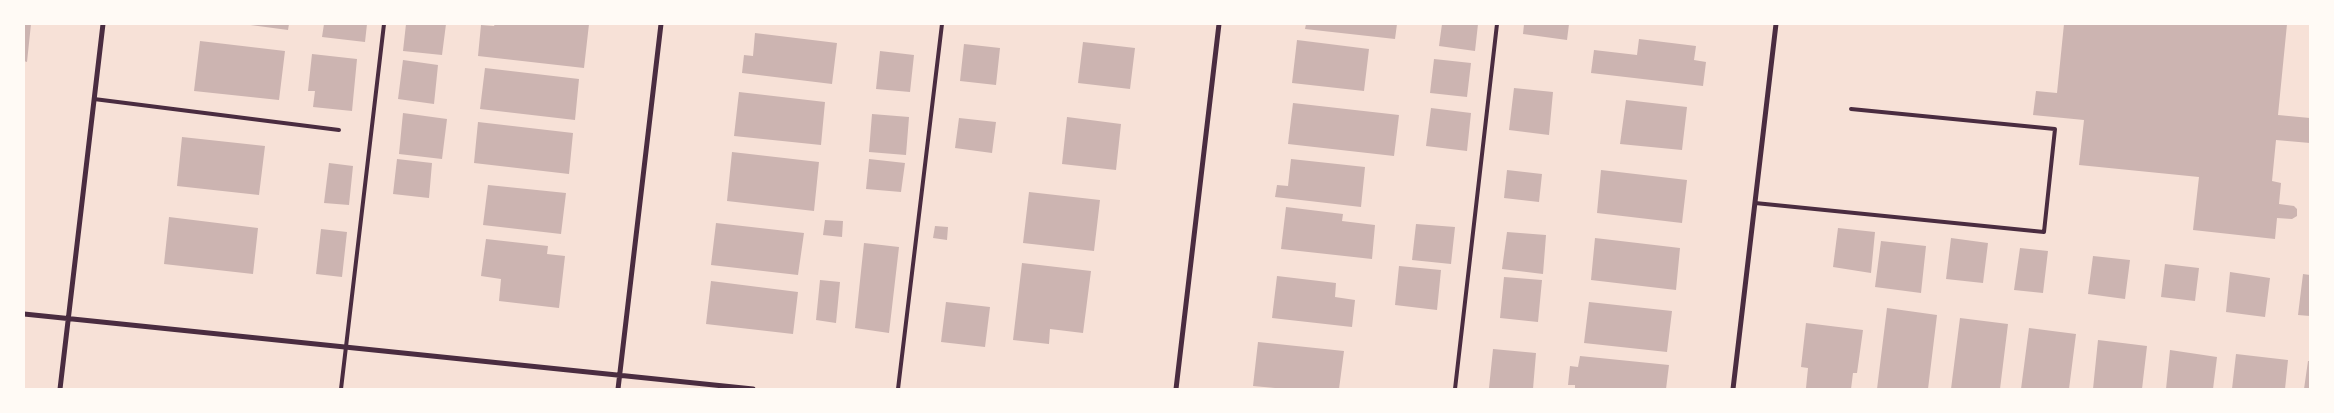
<!DOCTYPE html>
<html>
<head>
<meta charset="utf-8">
<style>
  body { margin:0 }
  #map { position:relative; width:2334px; height:413px; overflow:hidden; background:#f7e1d7; font-family:"Varela Round",sans-serif }
  canvas { display:block }
  .frame { position:absolute; inset:0; border:25px solid #fffaf5; pointer-events:none }
</style>
</head>
<body>
<div id="map">
<canvas width="2334" height="413"></canvas>
<div class="frame"></div>
</div>
<script>
const c = document.querySelector('canvas').getContext('2d');
c.lineJoin = 'round';
function fillPath(path, color) {
  c.fillStyle = color;
  c.fill(path, 'evenodd');
}
function trace(path, color, width, dash) {
  c.strokeStyle = color;
  c.lineWidth = width;
  c.lineCap = dash ? 'butt' : 'round';
  c.setLineDash(dash || []);
  c.stroke(path);
}
fillPath(new Path2D(`
  M 24,24 L 31,24 L 27,62 L 24,61 Z
  M 243,24 L 289,24 L 288,30 Z
  M 324,24 L 367,24 L 365,42 L 322,37 Z
  M 406,24 L 446,24 L 442,55 L 403,51 Z
  M 495,24 L 589,24 L 584,68 L 478,56 L 481,25 L 494,26 Z
  M 1306,24 L 1397,24 L 1395,39 L 1305,29 Z
  M 1442,24 L 1478,24 L 1475,51 L 1439,46 Z
  M 1524,24 L 1569,24 L 1567,40 L 1523,34 Z
  M 2064,24 L 2287,24 L 2278,115 L 2310,118 L 2310,143 L 2276,140 L 2272,181 L 2281,183 L 2279,204 L 2294,206 L 2297,209 L 2297,216 L 2292,219 L 2277,218 L 2275,239 L 2193,230 L 2199,177 L 2079,165 L 2084,120 L 2033,115 L 2036,91 L 2057,93 Z
  M 755,33 L 837,43 L 832,84 L 742,73 L 744,55 L 753,56 Z
  M 1639,39 L 1696,46 L 1694,60 L 1706,62 L 1703,86 L 1591,73 L 1594,50 L 1637,55 Z
  M 1297,40 L 1369,49 L 1364,91 L 1292,83 Z
  M 200,41 L 285,51 L 279,100 L 194,91 Z
  M 1083,42 L 1135,48 L 1130,89 L 1078,83 Z
  M 964,44 L 1000,48 L 996,85 L 960,81 Z
  M 880,51 L 914,55 L 910,92 L 876,89 Z
  M 312,54 L 357,59 L 352,111 L 313,107 L 315,91 L 308,91 Z
  M 1434,59 L 1471,63 L 1467,97 L 1430,93 Z
  M 403,60 L 438,65 L 434,104 L 398,99 Z
  M 485,68 L 579,79 L 575,120 L 480,109 Z
  M 1514,88 L 1553,92 L 1549,135 L 1509,130 Z
  M 739,92 L 825,102 L 821,145 L 734,136 Z
  M 1626,100 L 1687,107 L 1682,150 L 1620,144 Z
  M 1293,103 L 1399,115 L 1394,156 L 1288,144 Z
  M 1431,108 L 1471,113 L 1467,151 L 1426,146 Z
  M 403,113 L 447,119 L 442,159 L 399,154 Z
  M 872,114 L 909,117 L 906,155 L 869,152 Z
  M 1067,117 L 1121,124 L 1116,170 L 1062,164 Z
  M 959,118 L 996,122 L 992,153 L 955,148 Z
  M 478,122 L 573,133 L 569,174 L 474,163 Z
  M 182,137 L 265,146 L 259,195 L 177,186 Z
  M 732,152 L 819,162 L 814,211 L 727,201 Z
  M 397,159 L 432,163 L 429,198 L 393,194 Z
  M 869,159 L 905,163 L 901,192 L 866,189 Z
  M 1291,159 L 1365,167 L 1361,207 L 1275,197 L 1277,185 L 1288,186 Z
  M 329,163 L 353,166 L 349,205 L 324,203 Z
  M 1507,170 L 1542,174 L 1539,202 L 1504,198 Z
  M 1601,170 L 1687,180 L 1682,223 L 1597,213 Z
  M 488,185 L 566,193 L 561,234 L 483,225 Z
  M 1029,192 L 1100,200 L 1094,251 L 1023,243 Z
  M 1286,207 L 1343,214 L 1342,221 L 1375,225 L 1372,259 L 1281,249 Z
  M 169,217 L 258,228 L 253,274 L 164,264 Z
  M 825,220 L 843,221 L 842,237 L 823,235 Z
  M 716,223 L 804,233 L 798,275 L 711,265 Z
  M 1416,224 L 1455,227 L 1451,264 L 1412,260 Z
  M 935,226 L 948,227 L 947,240 L 933,238 Z
  M 1838,228 L 1875,232 L 1871,273 L 1833,267 Z
  M 321,229 L 347,232 L 342,277 L 316,274 Z
  M 1507,232 L 1546,235 L 1543,274 L 1502,269 Z
  M 1595,238 L 1680,248 L 1676,290 L 1591,280 Z
  M 1951,238 L 1988,243 L 1983,283 L 1946,279 Z
  M 486,239 L 548,246 L 547,254 L 565,256 L 559,308 L 499,301 L 501,279 L 481,276 Z
  M 1881,241 L 1926,246 L 1921,293 L 1875,287 Z
  M 864,243 L 899,247 L 889,333 L 855,328 Z
  M 2020,248 L 2048,251 L 2043,293 L 2014,290 Z
  M 2093,256 L 2130,260 L 2125,299 L 2088,294 Z
  M 1022,263 L 1091,271 L 1083,333 L 1050,329 L 1049,344 L 1013,340 Z
  M 2165,264 L 2199,268 L 2195,301 L 2161,297 Z
  M 1399,266 L 1441,270 L 1437,310 L 1395,305 Z
  M 2230,272 L 2270,278 L 2265,317 L 2226,312 Z
  M 2303,274 L 2310,275 L 2310,316 L 2298,315 Z
  M 1277,276 L 1336,283 L 1335,297 L 1355,300 L 1352,327 L 1272,318 Z
  M 1504,277 L 1542,280 L 1538,322 L 1500,318 Z
  M 820,280 L 840,282 L 836,323 L 816,320 Z
  M 711,281 L 798,292 L 793,334 L 706,324 Z
  M 946,302 L 990,307 L 985,347 L 941,342 Z
  M 1589,302 L 1672,311 L 1667,352 L 1584,343 Z
  M 1887,308 L 1937,315 L 1928,389 L 1877,389 Z
  M 1960,318 L 2008,324 L 2000,389 L 1951,389 Z
  M 1806,323 L 1863,330 L 1857,373 L 1853,373 L 1851,389 L 1806,388 L 1808,368 L 1801,367 Z
  M 2029,328 L 2076,334 L 2069,389 L 2021,389 Z
  M 2098,340 L 2147,346 L 2142,389 L 2093,389 Z
  M 1258,342 L 1344,351 L 1339,389 L 1286,389 L 1253,386 Z
  M 1493,349 L 1536,353 L 1533,389 L 1489,388 Z
  M 2170,350 L 2217,357 L 2213,389 L 2166,389 Z
  M 2236,354 L 2288,360 L 2285,389 L 2232,389 Z
  M 1580,356 L 1669,365 L 1666,389 L 1575,389 L 1575,385 L 1568,385 L 1570,366 L 1578,367 Z
  M 2308,361 L 2310,361 L 2310,389 L 2304,389 Z`), '#ccb4b1');
trace(new Path2D(`
  M 94,99 L 339,130
  M 1755,203 L 2044,232 L 2055,129 L 1851,109
  M 341,389 L 384,24
  M 898,389 L 942,24
  M 1455,389 L 1497,24`), '#4a2c40', 4);
trace(new Path2D(`
  M 24,314 L 753,389
  M 60,389 L 103,24
  M 618,389 L 661,24
  M 1176,389 L 1219,24
  M 1733,389 L 1776,24`), '#4a2c40', 5);
</script>
</body>
</html>
